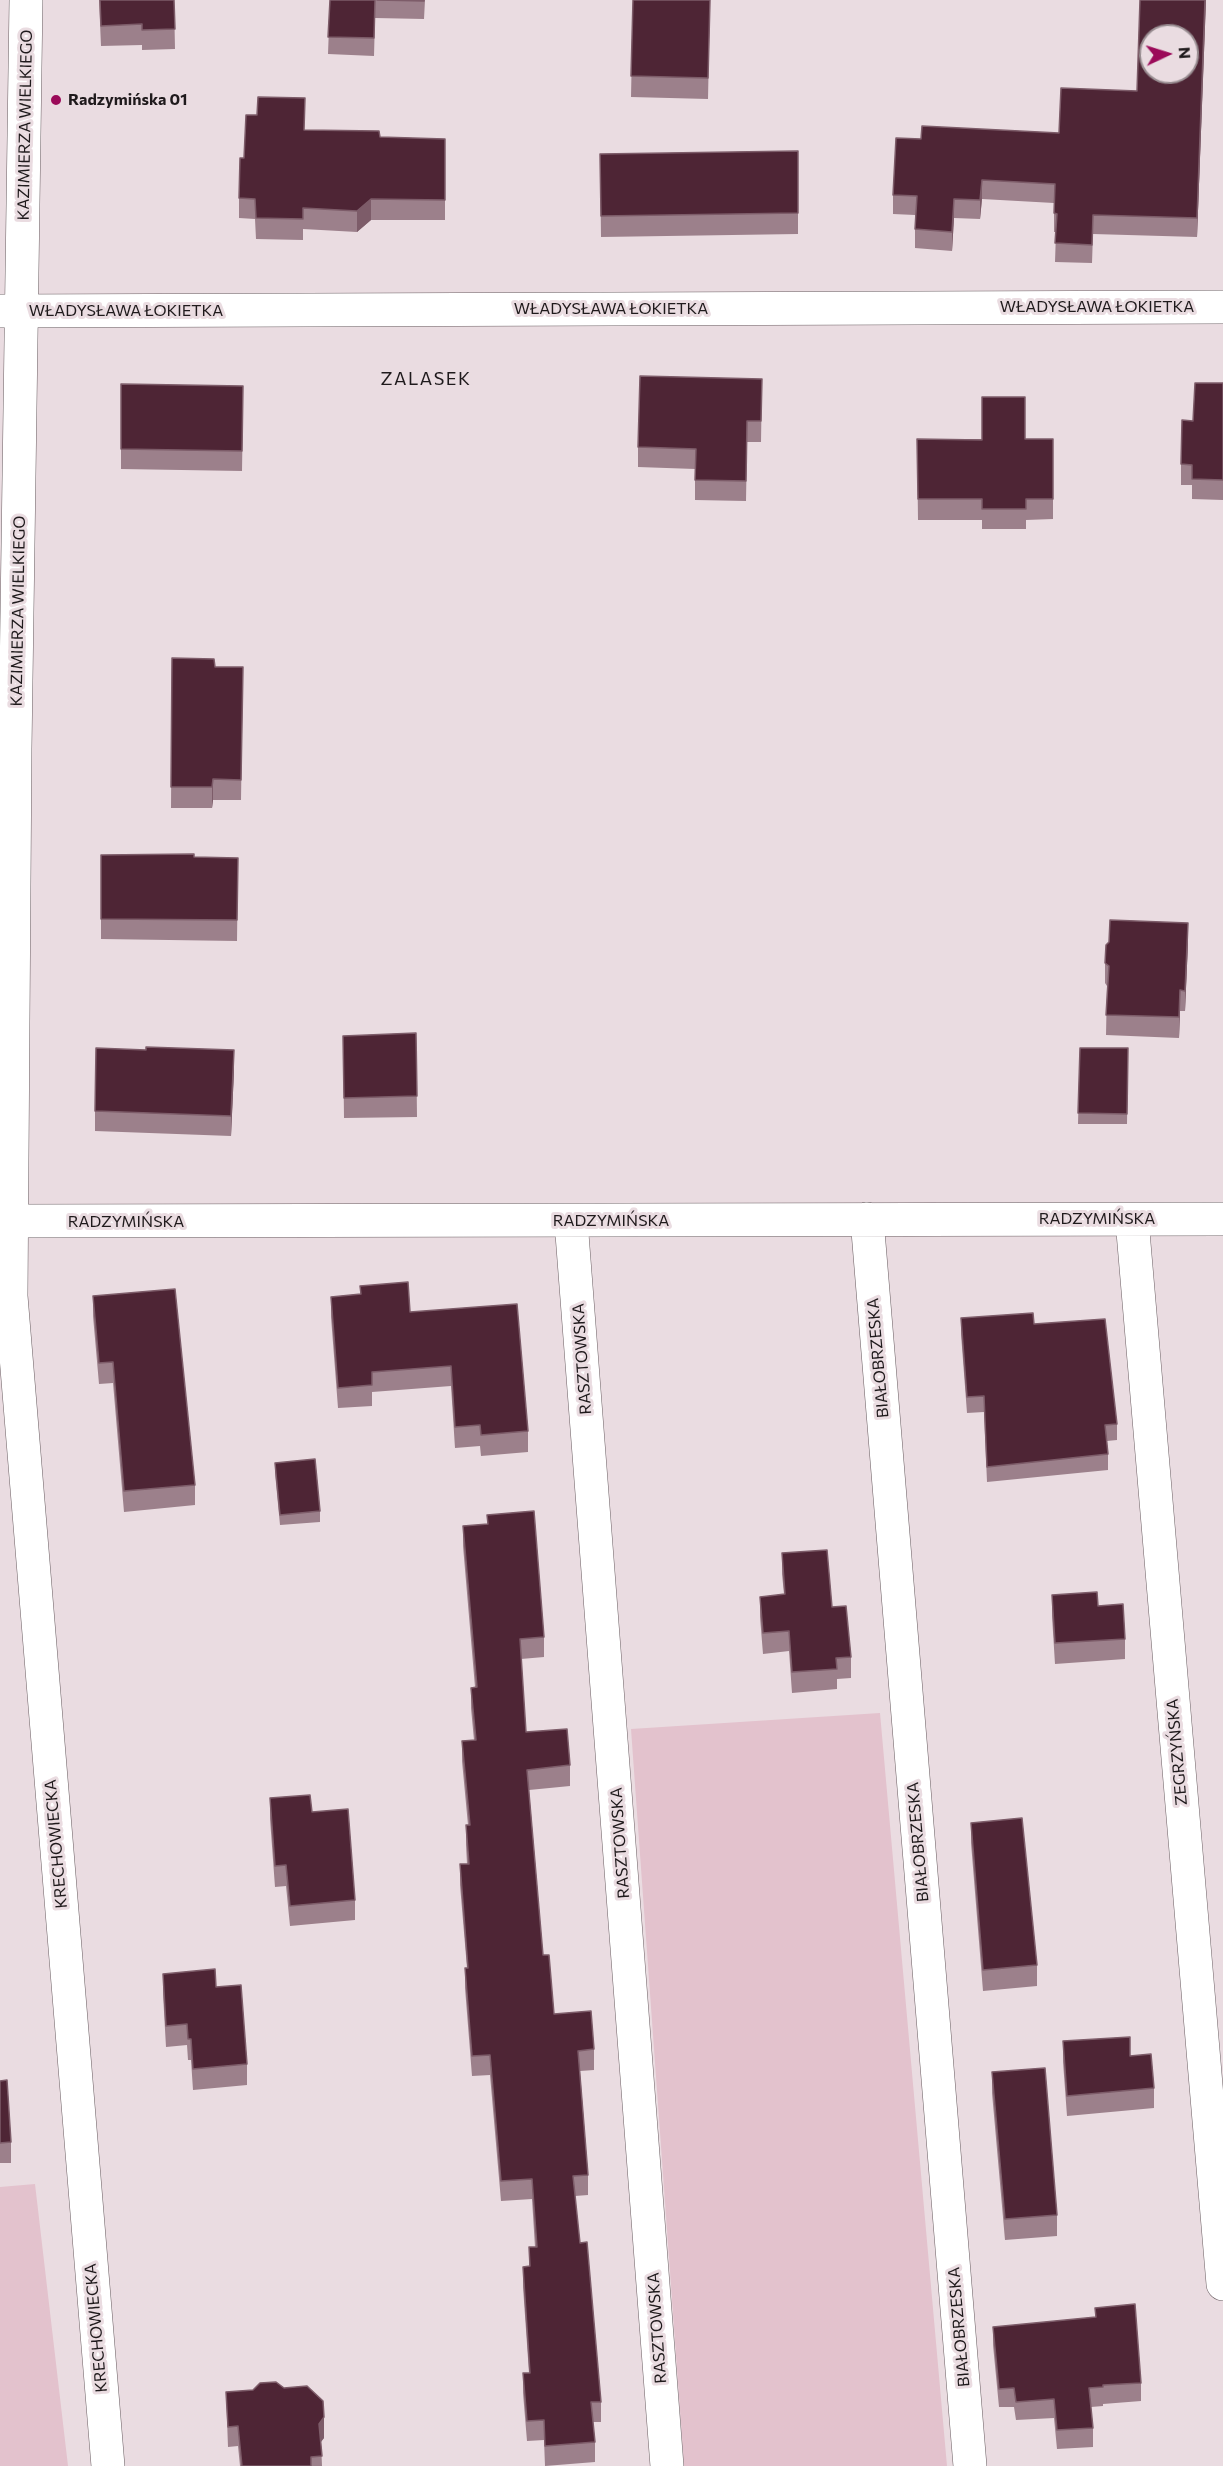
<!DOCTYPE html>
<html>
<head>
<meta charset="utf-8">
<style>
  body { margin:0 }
  #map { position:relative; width:1223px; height:2466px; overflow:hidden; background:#eadce1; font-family:Commissioner,sans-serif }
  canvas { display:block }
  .north { position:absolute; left:1139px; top:24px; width:60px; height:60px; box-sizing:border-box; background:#eadce1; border:2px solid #998e92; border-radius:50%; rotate:86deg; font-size:16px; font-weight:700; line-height:24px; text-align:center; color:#1f1a1c }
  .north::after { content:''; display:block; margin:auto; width:21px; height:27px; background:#9b0a59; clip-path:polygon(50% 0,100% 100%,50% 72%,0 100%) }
</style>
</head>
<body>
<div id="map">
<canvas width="1223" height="2466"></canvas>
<div class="north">N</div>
</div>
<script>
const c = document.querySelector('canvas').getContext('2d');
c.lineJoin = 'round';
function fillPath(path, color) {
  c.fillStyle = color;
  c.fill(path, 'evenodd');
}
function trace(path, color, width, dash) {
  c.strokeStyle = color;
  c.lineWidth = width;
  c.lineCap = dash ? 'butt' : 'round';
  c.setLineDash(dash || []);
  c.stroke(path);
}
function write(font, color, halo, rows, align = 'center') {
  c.font = font + ' Commissioner,sans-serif';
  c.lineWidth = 6;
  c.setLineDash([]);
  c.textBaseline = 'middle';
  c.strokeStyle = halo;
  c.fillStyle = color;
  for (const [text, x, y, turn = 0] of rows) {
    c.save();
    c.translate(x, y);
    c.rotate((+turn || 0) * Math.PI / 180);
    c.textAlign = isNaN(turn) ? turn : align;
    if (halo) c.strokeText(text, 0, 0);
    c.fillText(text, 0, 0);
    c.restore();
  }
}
fillPath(new Path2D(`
  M 880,1713 L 947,2466 L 684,2466 L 631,1729 Z
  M 35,2184 L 68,2466 L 0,2466 L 0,2187 Z`), '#e3c2cd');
const street = new Path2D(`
  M 0,311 L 1223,307
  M 867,1219 L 970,2466
  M 1132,1220 L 1223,2284
  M 10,1221 L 1223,1219
  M 571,1221 L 667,2466`);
const secondary = new Path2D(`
  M 26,0 L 15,748 L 11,1296 L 108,2466`);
trace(street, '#6a5e62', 34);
trace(secondary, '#6a5e62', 34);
trace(street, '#fff', 33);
trace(secondary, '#fff', 33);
fillPath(new Path2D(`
  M 99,0 L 174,0 L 175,49 L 142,50 L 142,45 L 101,46 Z
  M 330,0 L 425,0 L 424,19 L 375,18 L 374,56 L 328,54 Z
  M 633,0 L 710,0 L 708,99 L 631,97 Z
  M 1206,0 L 1197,237 L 1093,234 L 1092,263 L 1055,262 L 1056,232 L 1054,232 L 1054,203 L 982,199 L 980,219 L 954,218 L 952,251 L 915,248 L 915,215 L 893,214 L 893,195 L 921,139 L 1059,133 L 1137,91 Z
  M 257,115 L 305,130 L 380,137 L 445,139 L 445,220 L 371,220 L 357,232 L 303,229 L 303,240 L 256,239 L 255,219 L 239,218 L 239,198 L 244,158 Z
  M 798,151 L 798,234 L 601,237 L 600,154 Z
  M 762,379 L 761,442 L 747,442 L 746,501 L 695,500 L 695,469 L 638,467 L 638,447 Z
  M 1223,383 L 1223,500 L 1192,499 L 1192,485 L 1181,485 L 1181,464 L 1193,421 Z
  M 121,384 L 243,407 L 242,471 L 121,469 Z
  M 917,439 L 1053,439 L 1053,519 L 1026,520 L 1026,529 L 982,529 L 982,520 L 918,520 Z
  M 172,658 L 215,667 L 243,667 L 241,800 L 213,800 L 212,808 L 171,808 Z
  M 194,857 L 238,858 L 237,941 L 101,939 L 101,919 Z
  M 1188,943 L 1185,1011 L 1180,1011 L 1179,1038 L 1106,1035 L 1107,986 L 1105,983 L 1105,963 Z
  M 416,1033 L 417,1117 L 344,1118 L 343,1036 Z
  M 1080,1048 L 1128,1048 L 1127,1124 L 1078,1124 Z
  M 146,1050 L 234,1071 L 231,1136 L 95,1131 L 95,1111 Z
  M 360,1286 L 410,1312 L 528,1431 L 528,1452 L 481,1456 L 480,1446 L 455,1448 L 451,1386 L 372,1392 L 372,1406 L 338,1408 L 331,1317 L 331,1297 L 360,1294 Z
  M 93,1296 L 195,1485 L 195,1505 L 124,1512 L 113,1383 L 99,1384 L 93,1316 Z
  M 961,1318 L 1034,1324 L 1117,1424 L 1117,1440 L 1107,1441 L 1108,1454 L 1108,1470 L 987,1482 L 984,1412 L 967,1413 L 961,1334 Z
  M 275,1463 L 320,1511 L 320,1522 L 280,1525 L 275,1473 Z
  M 487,1515 L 544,1637 L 544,1657 L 521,1659 L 526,1732 L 570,1765 L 570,1786 L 529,1790 L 543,1955 L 554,2014 L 594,2049 L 594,2070 L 580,2071 L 588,2175 L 588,2195 L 575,2196 L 580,2243 L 601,2402 L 601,2422 L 593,2422 L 595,2442 L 595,2462 L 545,2466 L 544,2440 L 527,2441 L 523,2393 L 523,2373 L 529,2373 L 523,2287 L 523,2267 L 529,2266 L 529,2247 L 535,2247 L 532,2199 L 501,2201 L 490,2075 L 472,2076 L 465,1988 L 465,1968 L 467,1968 L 460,1885 L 460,1864 L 467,1864 L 466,1845 L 466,1825 L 468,1825 L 462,1761 L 462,1741 L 474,1740 L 471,1708 L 471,1688 L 475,1687 L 463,1546 L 463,1526 L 487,1525 Z
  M 782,1553 L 832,1607 L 851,1657 L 851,1678 L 837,1679 L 837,1689 L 792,1693 L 789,1651 L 763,1654 L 760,1617 L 760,1597 L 784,1594 L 782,1574 Z
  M 1052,1595 L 1098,1606 L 1125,1639 L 1125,1659 L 1055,1664 L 1052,1616 Z
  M 270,1798 L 312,1812 L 355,1900 L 355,1920 L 290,1926 L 286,1886 L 275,1887 L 270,1819 Z
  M 971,1823 L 1037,1965 L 1037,1986 L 983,1991 L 971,1843 Z
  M 163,1974 L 216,1987 L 247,2064 L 247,2085 L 193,2090 L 191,2060 L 188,2060 L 187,2045 L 166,2047 L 163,1994 Z
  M 1063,2041 L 1130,2056 L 1154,2088 L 1154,2108 L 1067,2116 L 1063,2062 Z
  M 992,2072 L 1057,2215 L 1057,2236 L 1005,2240 L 992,2093 Z
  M 0,2081 L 11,2142 L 11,2163 L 0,2163 Z
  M 1095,2308 L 1141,2383 L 1141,2401 L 1103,2404 L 1103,2406 L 1091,2407 L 1093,2428 L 1093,2447 L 1057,2449 L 1054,2418 L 1016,2420 L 1014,2407 L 999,2407 L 993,2345 L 993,2327 L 1095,2318 Z
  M 226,2392 L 324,2438 L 321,2442 L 322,2466 L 240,2466 L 238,2446 L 228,2447 Z`), '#9c808b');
fillPath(new Path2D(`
  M 1205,0 L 1206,0 L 1197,237 L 1197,218 Z
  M 982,180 L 982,199 L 980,219 L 980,200 Z
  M 371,199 L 371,220 L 357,232 L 357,211 Z
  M 954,199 L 954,218 L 952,251 L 952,232 Z
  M 213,779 L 213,800 L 212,808 L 212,787 Z
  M 1188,923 L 1188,943 L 1185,1011 L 1185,991 Z
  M 1180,990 L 1180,1011 L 1179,1038 L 1179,1017 Z
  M 234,1050 L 234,1071 L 231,1136 L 231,1116 Z
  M 324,2417 L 324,2438 L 319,2444 L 319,2424 Z`), '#7d5c69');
const building = new Path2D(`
  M 100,0 L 174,0 L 175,29 L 142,30 L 142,24 L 101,26 Z
  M 330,0 L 375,0 L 374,38 L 328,37 Z
  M 377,0 L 424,0 L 424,1 Z
  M 633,0 L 710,0 L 708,78 L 631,76 Z
  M 1140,0 L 1205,0 L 1197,218 L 1093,215 L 1092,245 L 1055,243 L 1057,214 L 1054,213 L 1055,184 L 982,180 L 980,200 L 954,199 L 952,232 L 915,229 L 917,196 L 893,195 L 896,138 L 921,139 L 922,126 L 1059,133 L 1061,88 L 1137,91 ZM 1151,36 L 1187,36 L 1187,72 L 1151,72 Z
  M 258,97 L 305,98 L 304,130 L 379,131 L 380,137 L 445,139 L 445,200 L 371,199 L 357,211 L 303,208 L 303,219 L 256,218 L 255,199 L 239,198 L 240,158 L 244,158 L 246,115 L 257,115 Z
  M 798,151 L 798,213 L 601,216 L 600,154 Z
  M 640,376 L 762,379 L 761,421 L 747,421 L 746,481 L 695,480 L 696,449 L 638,447 Z
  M 1195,383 L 1223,383 L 1223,480 L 1192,479 L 1192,465 L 1181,464 L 1182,420 L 1193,421 Z
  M 121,384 L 243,386 L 242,451 L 121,449 Z
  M 982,397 L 1025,397 L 1025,439 L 1053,439 L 1053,499 L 1026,499 L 1026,509 L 982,509 L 982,499 L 918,499 L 917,439 L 982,440 Z
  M 172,658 L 214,659 L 215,667 L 243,667 L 241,780 L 213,779 L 212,787 L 171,787 Z
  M 194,854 L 194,857 L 238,858 L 237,920 L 101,919 L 101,855 Z
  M 1110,920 L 1188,923 L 1185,991 L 1180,990 L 1179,1017 L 1106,1015 L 1109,966 L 1105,963 L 1106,945 L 1109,942 Z
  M 416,1033 L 417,1096 L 344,1098 L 343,1036 Z
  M 146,1047 L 234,1050 L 231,1116 L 95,1111 L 96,1048 L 146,1050 Z
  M 1080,1048 L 1128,1048 L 1127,1114 L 1078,1113 Z
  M 408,1282 L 410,1312 L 517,1304 L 528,1431 L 481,1435 L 480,1425 L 455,1427 L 451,1366 L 372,1372 L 372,1385 L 338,1388 L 331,1297 L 361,1294 L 360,1286 Z
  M 175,1289 L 195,1485 L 124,1491 L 113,1362 L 99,1363 L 93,1296 Z
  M 1033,1313 L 1034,1324 L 1105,1319 L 1117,1424 L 1105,1425 L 1108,1454 L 987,1467 L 984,1396 L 967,1397 L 961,1318 Z
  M 315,1459 L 320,1511 L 280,1515 L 275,1463 Z
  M 534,1511 L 544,1637 L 520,1639 L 526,1732 L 567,1729 L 570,1765 L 527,1770 L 543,1955 L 549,1955 L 554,2014 L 591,2011 L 594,2049 L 578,2051 L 588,2175 L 573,2176 L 580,2243 L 587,2242 L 601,2402 L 591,2402 L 595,2442 L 545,2446 L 544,2420 L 527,2421 L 523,2373 L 530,2373 L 523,2267 L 530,2266 L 529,2247 L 537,2247 L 532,2179 L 501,2181 L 490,2055 L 472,2056 L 465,1968 L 468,1968 L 460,1864 L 469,1864 L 466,1825 L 470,1825 L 462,1741 L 476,1740 L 471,1688 L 477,1687 L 463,1526 L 488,1524 L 487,1515 Z
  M 827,1550 L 832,1607 L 846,1606 L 851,1657 L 836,1658 L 837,1669 L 792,1672 L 789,1631 L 763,1633 L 760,1597 L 785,1594 L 782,1553 Z
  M 1097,1592 L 1098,1606 L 1123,1604 L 1125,1639 L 1055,1643 L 1052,1595 Z
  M 310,1795 L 312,1812 L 348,1809 L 355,1900 L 290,1906 L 286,1865 L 275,1866 L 270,1798 Z
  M 1022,1818 L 1037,1965 L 983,1970 L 971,1823 Z
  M 215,1969 L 216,1987 L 241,1985 L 247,2064 L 193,2069 L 191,2039 L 188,2039 L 187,2024 L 166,2026 L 163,1974 Z
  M 1130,2037 L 1130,2056 L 1151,2054 L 1154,2088 L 1067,2096 L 1063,2041 Z
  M 1045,2068 L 1057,2215 L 1005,2219 L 992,2072 Z
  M 7,2080 L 11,2142 L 0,2143 L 0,2081 Z
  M 1135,2304 L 1141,2383 L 1103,2385 L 1103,2387 L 1089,2388 L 1093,2428 L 1057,2430 L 1054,2399 L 1016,2402 L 1014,2388 L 999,2389 L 993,2327 L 1096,2317 L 1095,2308 Z
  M 276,2382 L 284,2388 L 307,2386 L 323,2401 L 324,2417 L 319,2424 L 322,2456 L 311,2457 L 311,2466 L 242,2466 L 238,2426 L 228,2427 L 226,2392 L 253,2390 L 260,2383 Z`);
fillPath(building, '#4e2535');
trace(building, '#7d5c69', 1.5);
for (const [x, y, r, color] of [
  [56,100,6,"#9b0a59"]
]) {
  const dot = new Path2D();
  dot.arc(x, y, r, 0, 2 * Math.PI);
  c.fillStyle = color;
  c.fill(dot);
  trace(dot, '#eadce1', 2);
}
write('bold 16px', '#1f1a1c', '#eadce1', [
  ["Radzymińska 01",68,100]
], 'left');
write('16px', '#1f1a1c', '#eadce1', [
  ["KAZIMIERZA WIELKIEGO",25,125,-89],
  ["WŁADYSŁAWA ŁOKIETKA",1097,307],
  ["WŁADYSŁAWA ŁOKIETKA",611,309],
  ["WŁADYSŁAWA ŁOKIETKA",126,311],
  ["KAZIMIERZA WIELKIEGO",18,611,-89],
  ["RADZYMIŃSKA",1097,1219],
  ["RADZYMIŃSKA",611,1221],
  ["RADZYMIŃSKA",126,1222],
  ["BIAŁOBRZESKA",878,1358,-95],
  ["RASZTOWSKA",582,1359,-94],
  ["ZEGRZYŃSKA",1177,1752,-95],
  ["BIAŁOBRZESKA",918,1842,-95],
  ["RASZTOWSKA",620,1843,-94],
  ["KRECHOWIECKA",56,1844,-95],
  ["BIAŁOBRZESKA",959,2327,-95],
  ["KRECHOWIECKA",96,2328,-95],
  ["RASZTOWSKA",657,2328,-94]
]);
c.letterSpacing = '1.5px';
write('18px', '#1f1a1c', '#eadce1', [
  ["ZALASEK",426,379]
]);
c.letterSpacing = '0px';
</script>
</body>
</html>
